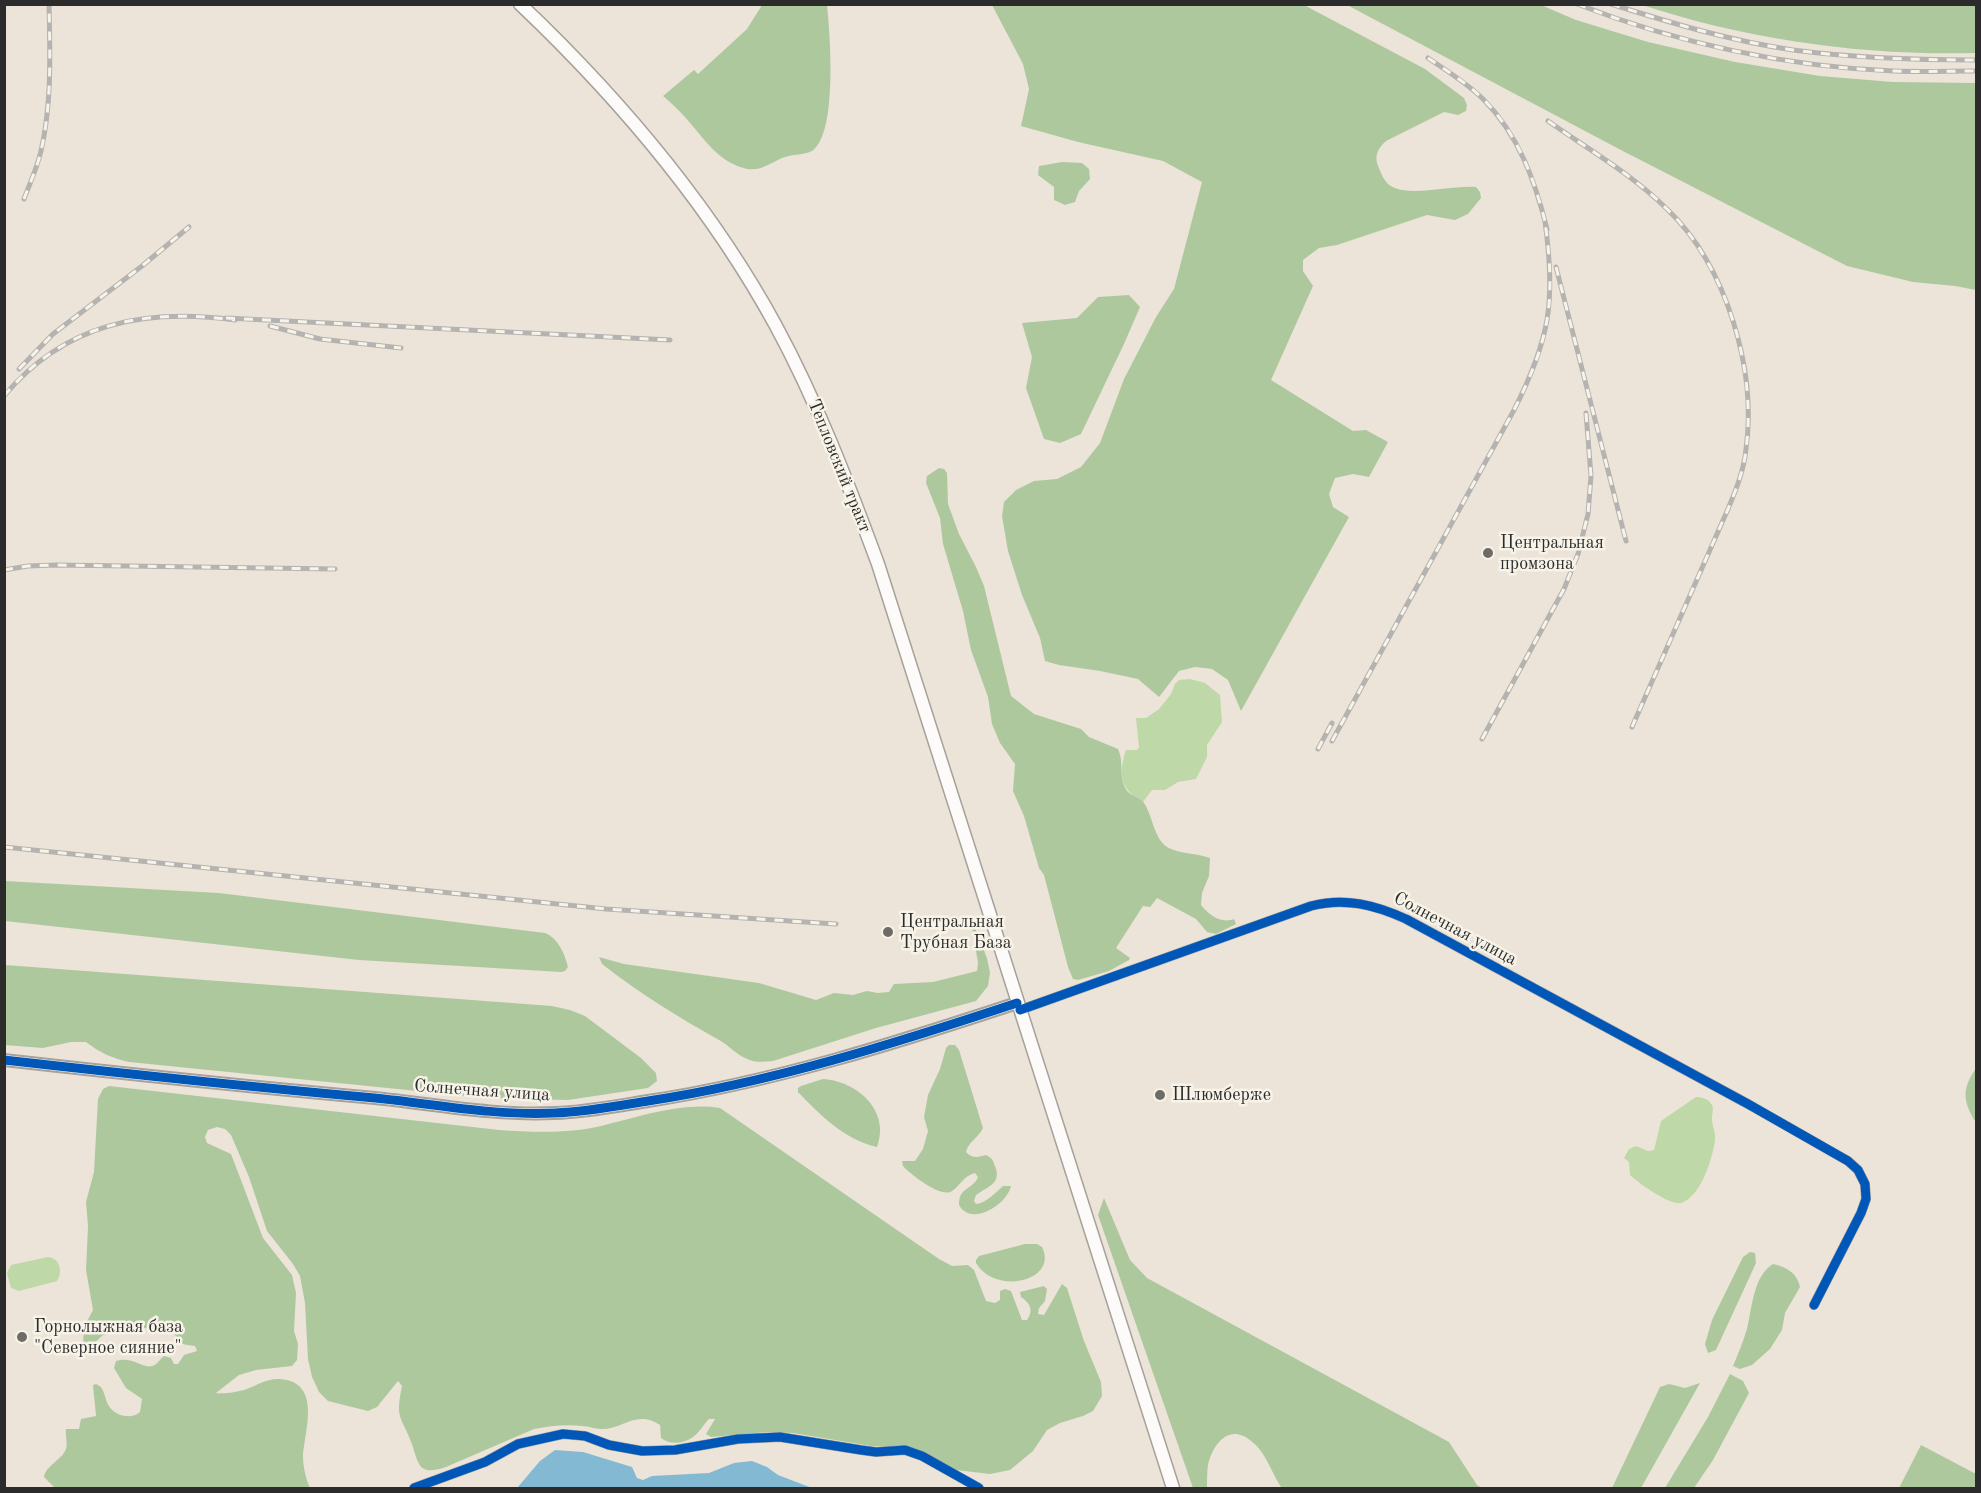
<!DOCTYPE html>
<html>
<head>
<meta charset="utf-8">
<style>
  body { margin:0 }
  #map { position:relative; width:1981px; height:1493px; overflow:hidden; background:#ece4d8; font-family:"Old Standard TT",serif }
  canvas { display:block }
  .frame { position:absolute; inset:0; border:6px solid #2b2b2b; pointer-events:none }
</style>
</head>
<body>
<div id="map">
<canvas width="1981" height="1493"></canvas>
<div class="frame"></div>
</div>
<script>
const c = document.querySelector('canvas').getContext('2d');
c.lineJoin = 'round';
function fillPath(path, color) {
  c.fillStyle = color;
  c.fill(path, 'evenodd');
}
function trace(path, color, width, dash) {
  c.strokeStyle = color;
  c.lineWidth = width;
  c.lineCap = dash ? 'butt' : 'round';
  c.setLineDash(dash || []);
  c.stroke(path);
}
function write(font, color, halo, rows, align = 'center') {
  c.font = font + ' "Old Standard TT",serif';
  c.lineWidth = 5;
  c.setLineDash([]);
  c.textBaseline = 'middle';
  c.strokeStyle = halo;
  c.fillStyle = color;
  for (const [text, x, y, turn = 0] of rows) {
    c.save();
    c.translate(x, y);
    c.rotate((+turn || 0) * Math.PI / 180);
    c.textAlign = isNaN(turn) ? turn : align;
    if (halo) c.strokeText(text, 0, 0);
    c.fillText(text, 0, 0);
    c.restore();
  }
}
fillPath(new Path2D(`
  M 1190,679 L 1205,683 L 1220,695 L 1222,722 L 1207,745 L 1207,757 L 1196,779 L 1178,782 L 1165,790 L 1152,790 L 1143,802 C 1120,789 1118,775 1126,750 L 1137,750 L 1139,747 L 1136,718 L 1146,718 L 1159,709 L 1171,694 L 1175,684 L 1179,680 Z
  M 1696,1097 C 1702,1097 1709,1099 1712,1105 C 1714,1109 1712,1113 1712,1118 C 1712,1126 1716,1133 1715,1141 C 1712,1159 1701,1197 1681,1203 C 1671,1206 1638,1183 1630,1175 L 1629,1162 L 1624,1158 L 1629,1149 L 1636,1146 L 1648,1151 L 1654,1150 L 1661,1121 Z
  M 48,1257 C 60,1258 63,1272 57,1281 L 19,1291 L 11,1288 L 7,1273 L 11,1265 Z`), '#bfd8a8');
fillPath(new Path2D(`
  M 762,5 L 827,5 C 830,33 838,134 812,151 C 805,155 792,154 782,158 C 761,168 755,175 731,163 C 712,153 698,131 683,115 C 677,108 670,102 663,96 L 694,70 L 698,74 L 747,29 Z
  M 992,5 L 1304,5 L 1425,69 L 1464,98 L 1467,105 L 1466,111 L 1458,115 L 1444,112 L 1386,141 C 1378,148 1374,156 1378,166 C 1382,175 1385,185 1395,188 C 1415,196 1453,185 1476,187 L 1480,192 L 1481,198 L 1468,214 L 1455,220 L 1427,215 L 1337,245 L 1319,248 L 1303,260 L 1303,271 L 1313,286 L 1271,380 L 1353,431 L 1366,430 L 1388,442 L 1369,477 L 1353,474 L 1335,478 L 1329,494 L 1333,507 L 1349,517 L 1241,711 L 1228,680 L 1212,669 L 1195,667 L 1179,671 L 1159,697 L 1138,679 L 1100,671 L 1059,665 L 1045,661 L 1040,638 L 1022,595 L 1008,551 L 1002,516 L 1004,502 L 1016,490 L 1034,481 L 1057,479 L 1081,467 L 1100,443 L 1124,379 L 1156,317 L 1174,289 L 1202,182 L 1163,161 L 1078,142 L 1021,126 L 1029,89 L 1023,64 Z
  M 1347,5 L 1541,5 L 1576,20 L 1648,42 L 1735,62 L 1820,76 L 1893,82 L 1976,83 L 1976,290 L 1955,286 L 1913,282 L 1847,266 L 1619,149 Z
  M 1642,5 L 1976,5 L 1976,53 C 1864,56 1749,40 1642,5 Z
  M 1062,162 L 1082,163 L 1089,169 L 1090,179 L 1079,191 L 1075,202 L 1065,205 L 1054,200 L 1054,187 L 1038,175 L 1039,166 Z
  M 1129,295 L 1140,307 L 1124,344 L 1081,434 L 1060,443 L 1044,439 L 1026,388 L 1032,357 L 1022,323 L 1077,318 L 1098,297 Z
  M 939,468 L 944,469 L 947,473 L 948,504 L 959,534 L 976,567 L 984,586 L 1011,696 L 1034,714 L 1081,729 L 1089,737 L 1118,749 C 1124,762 1119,773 1124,785 C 1127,796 1139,796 1144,803 C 1153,816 1154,841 1169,848 C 1181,854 1197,853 1210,858 L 1209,876 L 1202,893 L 1201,905 C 1209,915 1221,924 1234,919 L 1236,924 L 1216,934 L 1207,932 L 1196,919 L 1157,898 L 1150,907 L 1143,906 L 1116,948 L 1130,958 L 1129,960 L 1109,971 L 1078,980 L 1073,979 L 1068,967 L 1044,875 L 1039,868 L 1024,816 L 1013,791 L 1015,764 L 1000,743 L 992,724 L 988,697 L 971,650 L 963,611 L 943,544 L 940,518 L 926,483 L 927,476 Z
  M 5,881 L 219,893 L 545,933 C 558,938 565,954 568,967 L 565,971 L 561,972 L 359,960 L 5,921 Z
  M 972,927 L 975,928 L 987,958 L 990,973 L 988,986 L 976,1001 L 876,1028 L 773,1061 C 763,1062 754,1063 745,1058 C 736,1054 728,1045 719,1040 C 676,1016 641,994 602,964 L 599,957 L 624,964 L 759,983 L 816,1000 L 834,993 L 853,995 L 867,991 L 878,993 L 889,992 L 894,984 L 933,982 L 977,971 L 978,963 Z
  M 5,965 L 552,1006 L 570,1010 L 585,1016 L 641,1058 L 656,1073 L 657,1081 L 648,1088 L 568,1100 L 487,1098 L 129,1062 C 112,1058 100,1053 86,1042 L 71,1042 L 43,1048 L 5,1045 Z
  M 949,1045 L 955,1045 L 959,1050 L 983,1128 C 979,1137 968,1142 966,1152 C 972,1159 978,1157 986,1155 C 992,1158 993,1160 995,1166 C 1002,1184 988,1186 976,1195 L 974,1201 L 976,1204 C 986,1203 995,1193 1003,1186 L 1011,1186 C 1007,1205 971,1227 959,1205 C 959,1186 972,1191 978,1177 L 975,1173 C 963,1176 961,1185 952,1191 C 942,1199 910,1174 903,1166 L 902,1161 L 915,1161 L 923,1149 L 928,1131 L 924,1117 L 928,1095 L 940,1069 L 946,1048 Z
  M 1976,1068 L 1976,1120 L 1974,1120 C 1962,1098 1963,1088 1976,1068 Z
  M 823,1079 C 857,1081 891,1111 877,1147 C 845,1140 820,1115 798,1092 L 798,1088 L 801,1086 Z
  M 109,1086 L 499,1130 C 532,1132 568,1134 601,1126 C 639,1117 680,1102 720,1108 L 939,1259 L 952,1266 L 968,1265 L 974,1270 L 986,1301 L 995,1303 L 1000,1300 L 1000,1291 L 1005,1289 L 1011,1291 L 1022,1320 L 1027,1320 C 1034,1310 1030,1303 1021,1297 L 1020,1292 L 1044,1286 L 1047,1289 L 1045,1301 L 1039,1308 L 1038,1314 L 1044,1315 L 1062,1284 L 1067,1288 L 1084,1341 L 1101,1382 L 1102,1396 L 1093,1411 L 1083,1416 L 1060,1423 L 1047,1430 L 1033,1451 L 1010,1470 L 990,1474 L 956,1470 L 914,1448 L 871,1446 L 793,1433 L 767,1432 L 711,1437 L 706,1434 L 715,1419 L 709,1419 C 704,1424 699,1433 693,1437 C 684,1444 669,1445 661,1438 L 660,1425 C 636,1409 622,1430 601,1429 C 595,1429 588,1426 582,1426 C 566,1424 550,1426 534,1429 L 446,1467 C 419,1476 419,1466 412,1444 C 401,1415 395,1420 402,1386 L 398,1381 L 377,1407 L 368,1411 L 328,1401 L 319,1392 L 312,1377 L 308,1359 L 305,1303 L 300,1276 L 293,1264 L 267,1231 L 249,1177 L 231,1135 L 225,1129 L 217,1127 L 208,1130 L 205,1137 L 207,1143 L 231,1154 L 263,1238 L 292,1275 L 296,1293 L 294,1331 L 298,1344 L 297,1360 L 292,1366 L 256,1370 L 239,1375 L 216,1393 C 226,1394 240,1392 249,1388 C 259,1384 268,1378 280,1379 C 322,1382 305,1430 303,1456 C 303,1467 306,1479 310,1488 L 55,1488 L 44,1477 C 46,1465 62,1460 66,1449 C 68,1443 65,1435 66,1429 L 79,1429 L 81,1419 L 96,1416 L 93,1385 L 96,1384 L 101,1387 C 105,1393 105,1400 109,1406 C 115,1416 131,1420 140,1412 L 142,1399 L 126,1388 L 114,1368 L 116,1361 C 133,1356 142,1369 152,1366 C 157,1365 160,1359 164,1356 L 171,1358 L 174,1364 L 178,1364 L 184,1355 L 197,1351 L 195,1346 C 172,1344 180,1339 169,1324 L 103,1335 L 89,1348 L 83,1344 L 84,1327 L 93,1310 L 86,1270 L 88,1226 L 86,1202 L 94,1172 L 98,1099 L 103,1089 Z
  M 1104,1198 L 1130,1260 L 1147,1278 L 1449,1442 L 1477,1485 L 1482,1488 L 1282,1488 C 1271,1473 1267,1453 1251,1441 C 1230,1423 1213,1443 1208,1465 C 1207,1472 1207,1481 1207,1488 L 1193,1488 L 1098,1215 Z
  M 1025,1244 L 1037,1244 L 1042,1247 C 1059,1281 995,1296 976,1263 L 976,1260 L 979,1256 Z
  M 1750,1252 L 1755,1253 L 1756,1263 L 1716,1350 L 1708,1353 L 1705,1344 L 1712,1320 L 1743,1257 Z
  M 1773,1264 C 1787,1267 1797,1273 1800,1287 L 1785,1313 L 1782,1330 L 1770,1349 L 1752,1365 L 1740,1369 L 1733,1366 C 1738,1354 1743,1342 1747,1329 C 1752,1309 1753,1276 1773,1264 Z
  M 1730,1374 L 1743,1381 L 1749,1393 L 1713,1460 L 1694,1488 L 1665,1488 L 1708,1417 Z
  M 1700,1383 L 1641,1488 L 1612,1488 L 1660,1387 L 1669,1384 L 1685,1388 Z
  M 1921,1445 L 1976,1474 L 1976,1488 L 1899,1488 Z`), '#aec89e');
fillPath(new Path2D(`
  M 555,1450 L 583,1452 L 632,1467 L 637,1478 L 643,1480 L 652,1476 L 709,1473 L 734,1463 L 752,1461 L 767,1467 L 778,1475 L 812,1488 L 517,1488 L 540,1461 Z`), '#83b9d3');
const street = new Path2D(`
  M 1020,1010 L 1311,906 C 1345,897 1375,905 1406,919 L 1748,1104 L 1848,1161 L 1858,1170 L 1865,1184 L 1866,1199 L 1861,1213 L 1814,1305
  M 414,1488 L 485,1462 L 518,1444 L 563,1434 L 585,1436 L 609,1445 L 642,1451 L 675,1450 L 738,1439 L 780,1437 L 861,1450 L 876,1452 L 905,1450 L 922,1456 L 979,1488`);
const secondary = new Path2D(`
  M 4,1060 C 128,1074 251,1087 375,1098 C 434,1104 495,1116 555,1113 C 586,1112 617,1106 648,1101 C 773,1082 896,1043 1017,1003`);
const primary = new Path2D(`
  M 520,4 C 620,99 710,205 776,326 C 817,402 848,483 878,564 L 1173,1488`);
trace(street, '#a6a19b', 10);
trace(secondary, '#a6a19b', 14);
trace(primary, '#a6a19b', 15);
trace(street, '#fcfbf9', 8);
trace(secondary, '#fcfbf9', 10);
trace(primary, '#fcfbf9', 12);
const rail = new Path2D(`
  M 1577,4 C 1677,43 1787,67 1894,71 C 1922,72 1949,71 1976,71
  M 1611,4 C 1671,23 1731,41 1793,50 C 1854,58 1915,60 1976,60
  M 1428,58 C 1447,71 1467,83 1483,99 C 1519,135 1535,181 1547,229
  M 1548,121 C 1588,149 1633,175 1668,210 C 1726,266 1757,369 1746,449 C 1744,470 1736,490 1728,509 L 1632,727
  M 24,199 C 30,183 37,168 41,151 C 52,103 50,53 49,4
  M 1556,267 L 1626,541
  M 226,318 L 670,340
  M 270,326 L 320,339 L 401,348
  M 19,369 L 53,334 L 142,266 L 189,227
  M 4,396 C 65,323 144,308 235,320
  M 4,570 L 28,566 L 57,565 L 335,569
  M 1482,739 L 1564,589 L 1578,554 L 1588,514 L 1591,476 L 1586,413
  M 1332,741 L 1514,410 C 1550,339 1556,301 1545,222
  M 1318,749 L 1332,723
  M 4,847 L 606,909 L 836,924`);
trace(rail, '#b4b3b1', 5);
trace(rail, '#f7f3e8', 3, [9]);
trace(new Path2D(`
  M 1020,1010 L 1311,906 C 1345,897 1375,905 1406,919 L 1748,1104 L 1848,1161 L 1858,1170 L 1865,1184 L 1866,1199 L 1861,1213 L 1814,1305
  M 4,1060 C 128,1074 251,1087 375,1098 C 434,1104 495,1116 555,1113 C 586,1112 617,1106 648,1101 C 773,1082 896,1043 1017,1003
  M 414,1488 L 485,1462 L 518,1444 L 563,1434 L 585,1436 L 609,1445 L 642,1451 L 675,1450 L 738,1439 L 780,1437 L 861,1450 L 876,1452 L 905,1450 L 922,1456 L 979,1488`), '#0057b8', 9);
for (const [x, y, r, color] of [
  [1488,553,6,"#6f6c68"],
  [888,932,6,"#6f6c68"],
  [1160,1095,6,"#6f6c68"],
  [22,1337,6,"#6f6c68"]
]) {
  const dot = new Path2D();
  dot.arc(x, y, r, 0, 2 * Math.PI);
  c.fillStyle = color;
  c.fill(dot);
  trace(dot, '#f7f3e8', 2);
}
write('18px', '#2b2b2b', '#f7f3e8', [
  ["Тепловский тракт",839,466,68],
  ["Солнечная улица",1455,929,28],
  ["Солнечная улица",482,1091,4]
]);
write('18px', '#2b2b2b', '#f7f3e8', [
  ["Центральная",1500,543],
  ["промзона",1500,564],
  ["Центральная",900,922],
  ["Трубная База",900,943],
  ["Шлюмберже",1172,1095],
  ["Горнолыжная база",34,1327],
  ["\"Северное сияние\"",34,1348]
], 'left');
</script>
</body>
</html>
